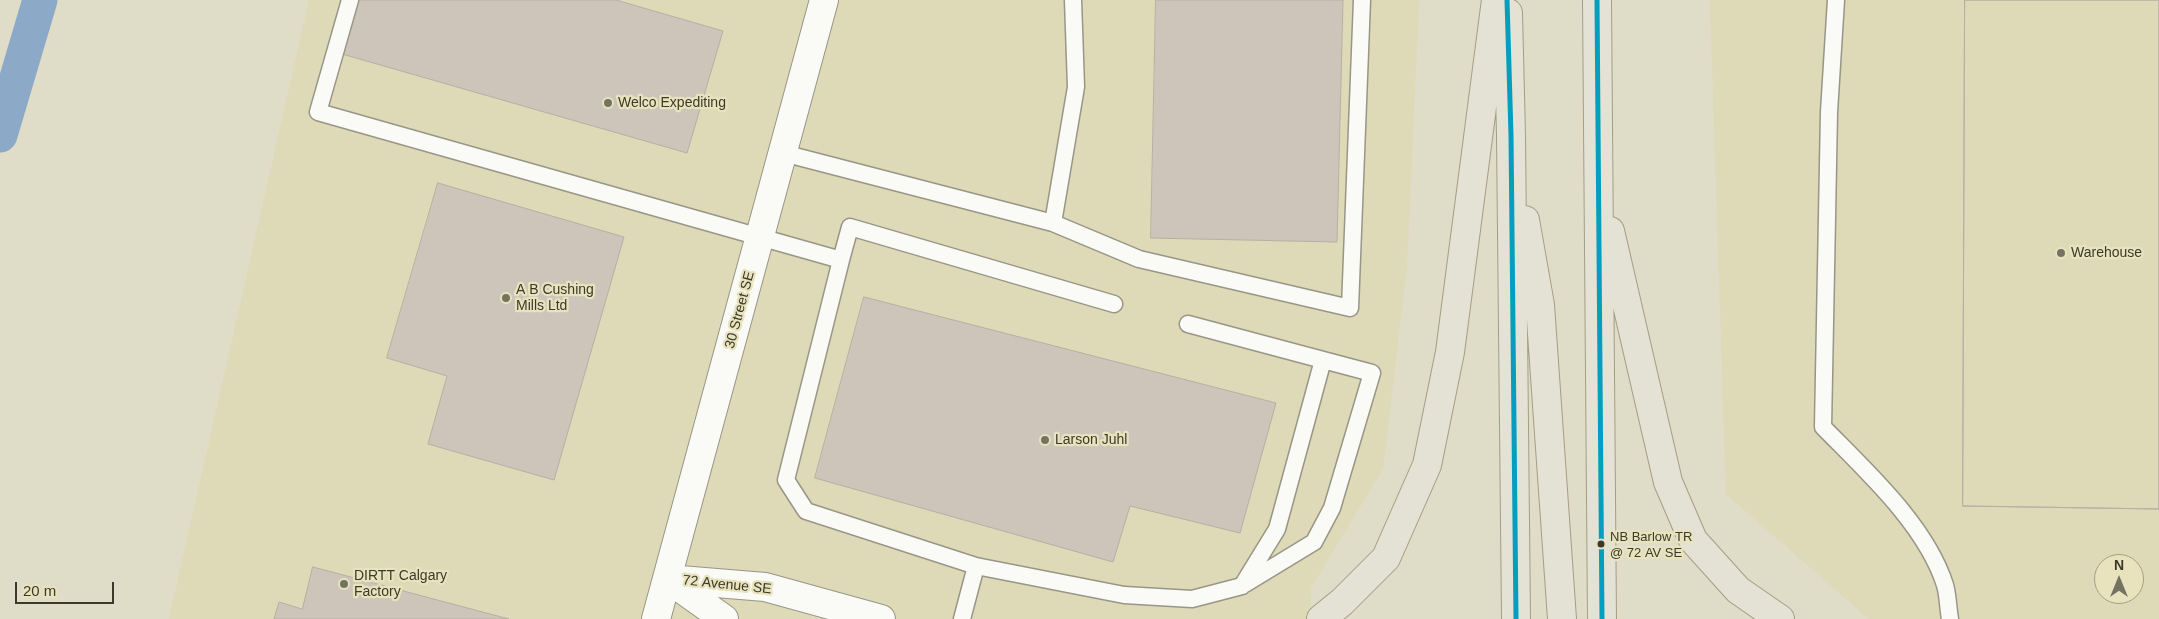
<!DOCTYPE html>
<html>
<head>
<meta charset="utf-8">
<style>
  body { margin:0 }
  #map { position:relative; width:2159px; height:619px; overflow:hidden; background:#dfdcc7; font-family:Helvetica,sans-serif }
  canvas { display:block }
  .north { position:absolute; left:2094px; top:554px; width:50px; height:50px; box-sizing:border-box; background:#e9e3bd; border:1px solid #a39f82; border-radius:50%; rotate:0deg; font-size:14px; font-weight:700; line-height:20px; text-align:center; color:#3b392a }
  .north::after { content:''; display:block; margin:auto; width:18px; height:22px; background:#747261; clip-path:polygon(50% 0,100% 100%,50% 72%,0 100%) }
  .scale { position:absolute; left:15px; top:582px; width:99px; height:22px; box-sizing:border-box; border:2px solid #3b392a; border-top:0; padding-left:6px; font-size:15px; line-height:18px; white-space:nowrap; color:#3b392a; -webkit-text-stroke:4px #e9e3bd; paint-order:stroke }
</style>
</head>
<body>
<div id="map">
<canvas width="2159" height="619"></canvas>
<div class="north">N</div>
<div class="scale">20 m</div>
</div>
<script>
const c = document.querySelector('canvas').getContext('2d');
c.lineJoin = 'round';
function fillPath(path, color) {
  c.fillStyle = color;
  c.fill(path, 'evenodd');
}
function trace(path, color, width, dash) {
  c.strokeStyle = color;
  c.lineWidth = width;
  c.lineCap = dash ? 'butt' : 'round';
  c.setLineDash(dash || []);
  c.stroke(path);
}
function write(font, color, halo, rows, align = 'center') {
  c.font = font + ' Helvetica,sans-serif';
  c.lineWidth = 4.5;
  c.setLineDash([]);
  c.textBaseline = 'middle';
  c.strokeStyle = halo;
  c.fillStyle = color;
  for (const [text, x, y, turn = 0] of rows) {
    c.save();
    c.translate(x, y);
    c.rotate((+turn || 0) * Math.PI / 180);
    c.textAlign = isNaN(turn) ? turn : align;
    if (halo) c.strokeText(text, 0, 0);
    c.fillText(text, 0, 0);
    c.restore();
  }
}
fillPath(new Path2D(`
  M 309,0 L 1419,0 L 1407,265 L 1383,469 L 1311,588 L 1311,619 L 169,619 Z
  M 1710,0 L 2159,0 L 2159,619 L 1869,619 L 1726,494 ZM 2104,564 L 2134,564 L 2134,594 L 2104,594 Z`), '#ded9b7');
trace(new Path2D(`
  M 0,135 L 40,0`), '#8da9c8', 35);
const building = new Path2D(`
  M 357,0 L 616,0 L 723,31 L 687,153 L 342,54 Z
  M 1156,0 L 1343,0 L 1337,242 L 1151,238 Z
  M 1965,0 L 2159,0 L 2159,509 L 1963,506 Z
  M 1965,0 L 2159,0 L 2159,509 L 1963,506 Z
  M 438,183 L 624,237 L 554,480 L 428,444 L 447,376 L 387,358 Z
  M 864,297 L 1276,403 L 1240,533 L 1130,506 L 1113,562 L 815,478 Z
  M 313,567 L 509,619 L 274,619 L 279,602 L 302,609 Z`);
fillPath(building, '#cec5ba');
trace(building, '#b8afa4', 1);
const service = new Path2D(`
  M 350,0 L 318,112 L 841,260 L 786,480 L 806,511 L 976,566
  M 1836,0 L 1829,112 L 1823,427 C 1866,471 1926,525 1945,585 C 1948,595 1948,608 1950,619
  M 783,153 L 1053,223 L 1076,87 L 1073,0
  M 1053,223 L 1139,259 L 1350,308 L 1362,0
  M 841,260 L 850,227 L 1114,304
  M 1245,584 L 1314,542 L 1332,508 L 1372,373 L 1323,360
  M 962,619 L 976,566 L 1124,595 L 1192,599 L 1242,586 L 1277,529 L 1323,360 L 1188,324`);
const minor = new Path2D(`
  M 668,579 L 765,587 L 881,619
  M 668,579 L 724,619
  M 656,619 L 824,0`);
const primary = new Path2D(`
  M 1597,0 L 1602,619
  M 1508,13 L 1511,135 L 1516,619
  M 1525,220 L 1540,305 L 1562,619
  M 1610,231 L 1668,482 L 1693,540 L 1738,590 L 1780,619
  M 1321,619 L 1342,602 L 1386,558 L 1427,465 L 1450,352 L 1496,0`);
trace(service, '#989686', 19);
trace(minor, '#989686', 30);
trace(primary, '#a29f84', 30);
trace(service, '#fafaf7', 16);
trace(minor, '#fafaf7', 28);
trace(primary, '#e3e2d5', 28);
trace(new Path2D(`
  M 1507,0 L 1511,135 L 1516,619
  M 1597,0 L 1602,619`), '#069ebe', 5);
for (const [x, y, r, color] of [
  [608,103,5,"#747261"],
  [2061,253,5,"#747261"],
  [506,298,5,"#747261"],
  [1045,440,5,"#747261"],
  [1601,544,4.5,"#3b392a"],
  [344,584,5,"#747261"]
]) {
  const dot = new Path2D();
  dot.arc(x, y, r, 0, 2 * Math.PI);
  c.fillStyle = color;
  c.fill(dot);
  trace(dot, '#e9e3bd', 2);
}
write('13px', '#3b392a', '#e9e3bd', [
  ["NB Barlow TR",1610,537],
  ["@ 72 AV SE",1610,553]
], 'left');
write('14px', '#3b392a', '#e9e3bd', [
  ["Welco Expediting",618,103],
  ["Warehouse",2071,253],
  ["A B Cushing",516,290],
  ["Mills Ltd",516,306],
  ["Larson Juhl",1055,440],
  ["DIRTT Calgary",354,576],
  ["Factory",354,592]
], 'left');
write('14px', '#3b392a', '#e9e3bd', [
  ["30 Street SE",740,310,-75],
  ["72 Avenue SE",727,585,6]
]);
</script>
</body>
</html>
